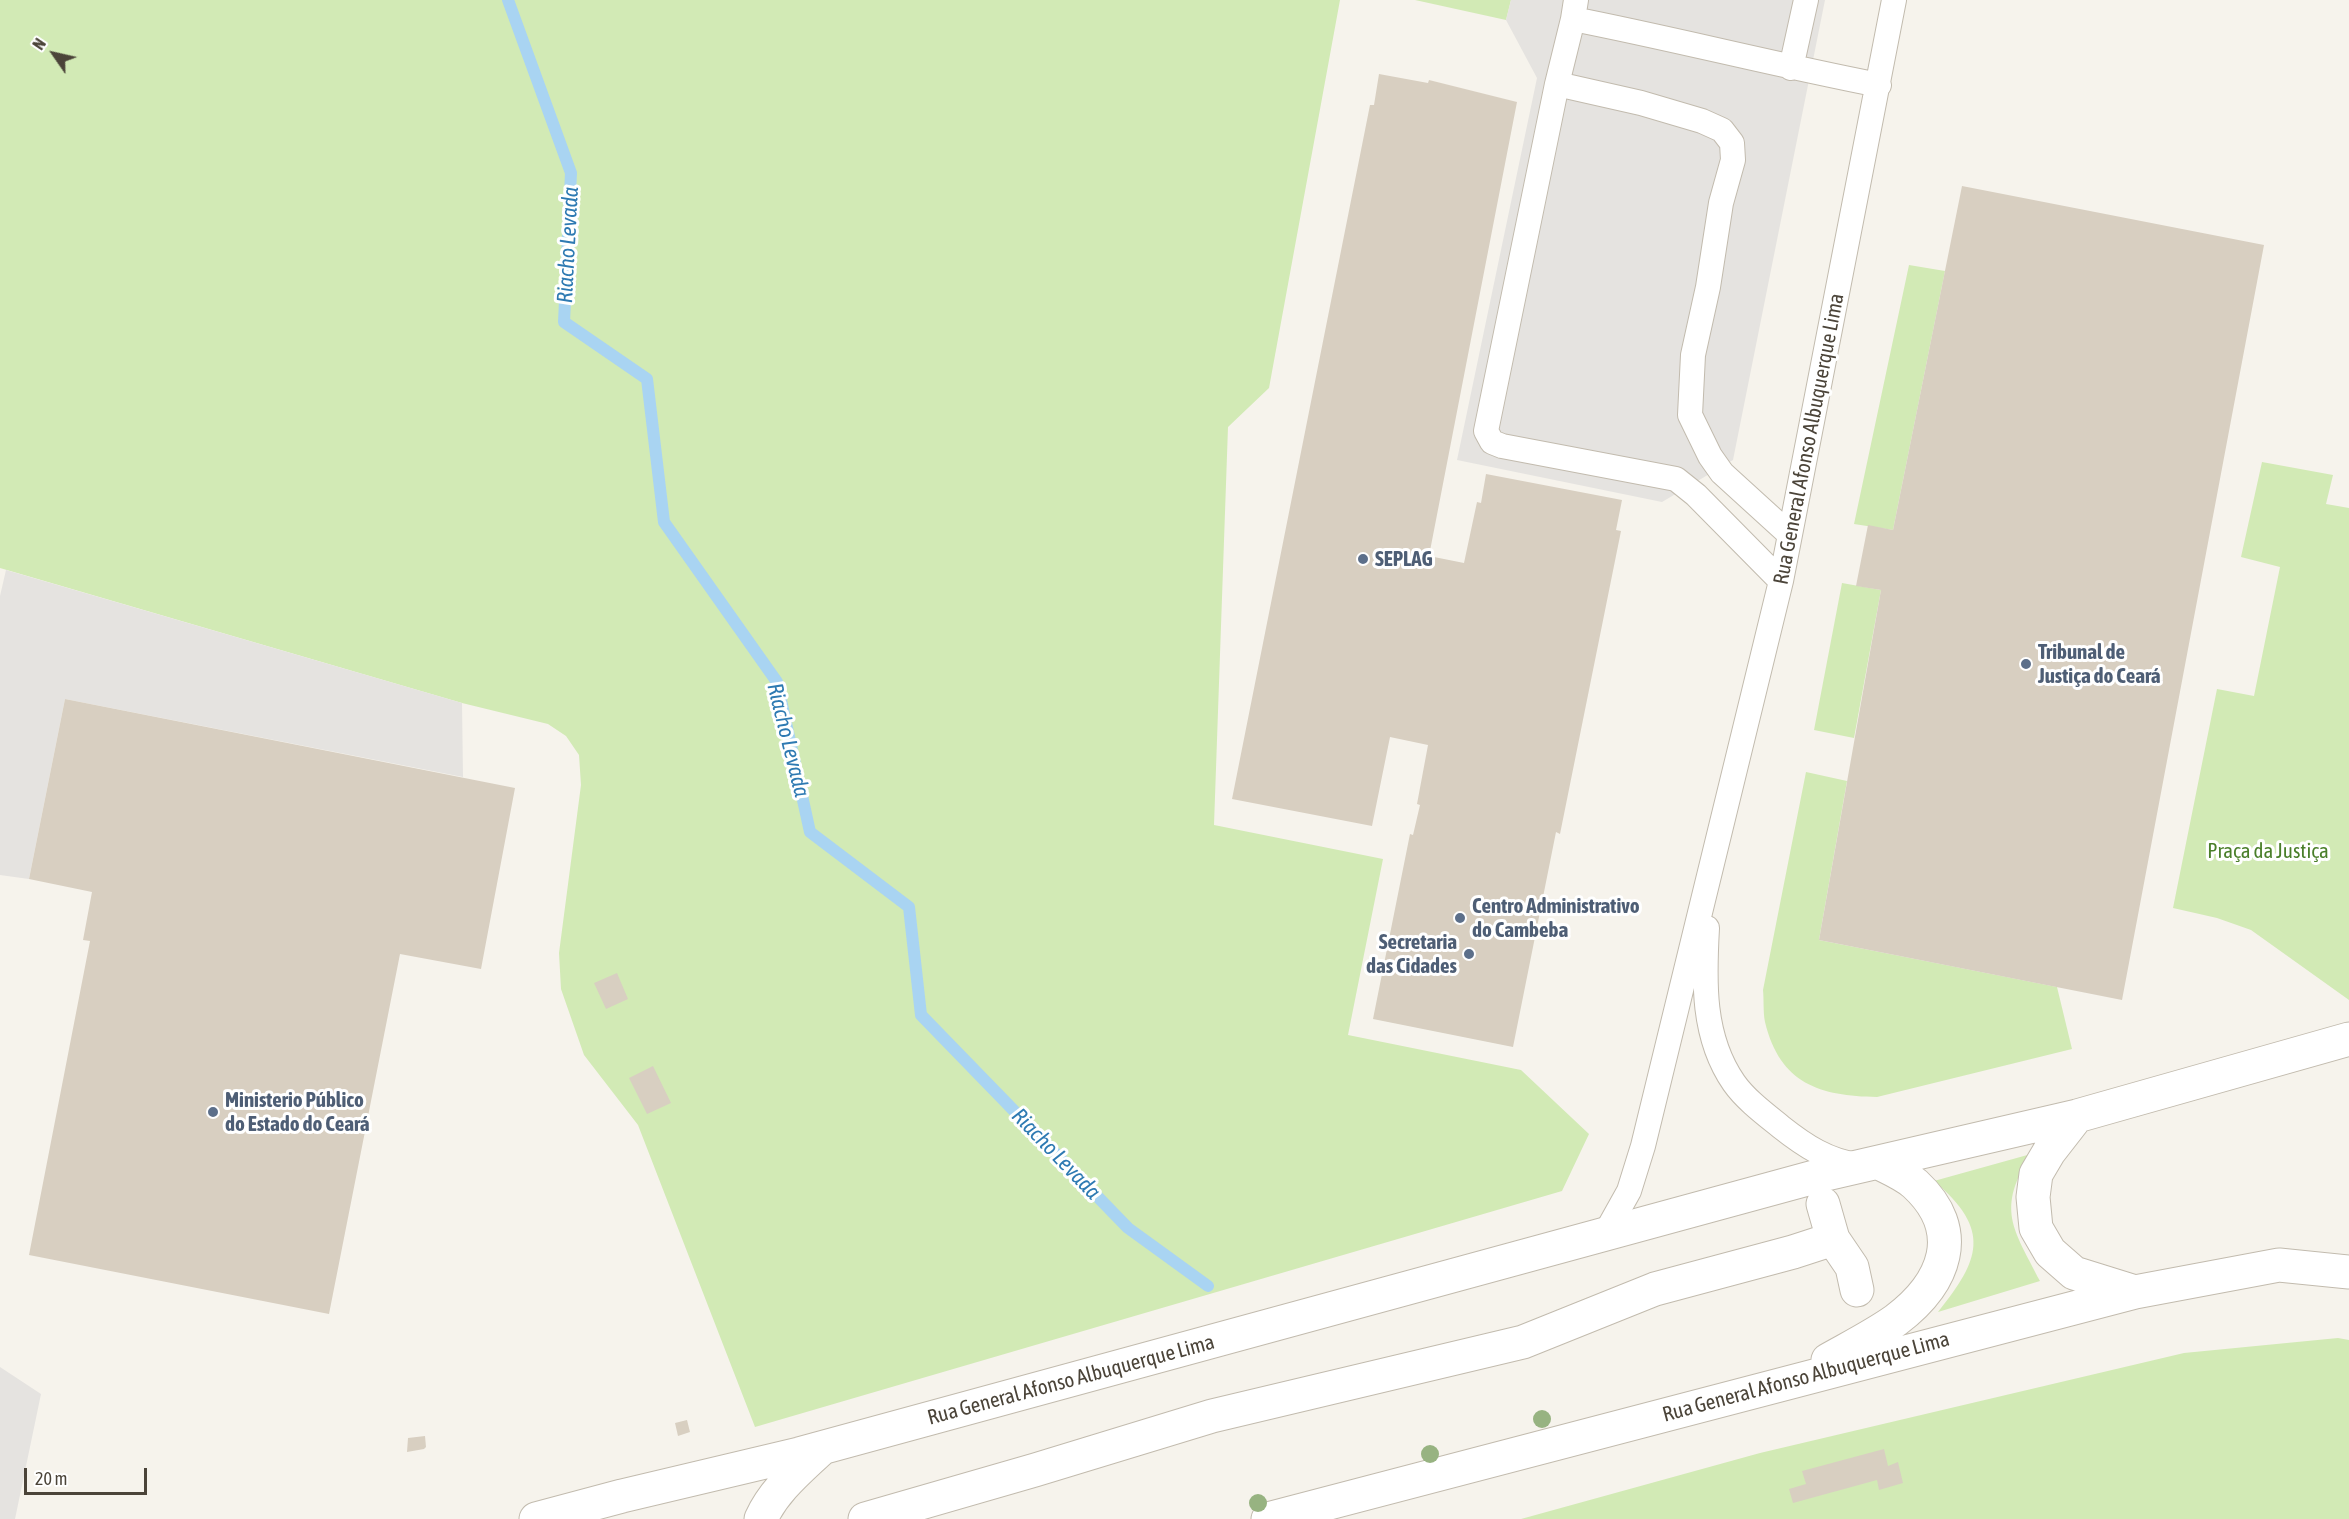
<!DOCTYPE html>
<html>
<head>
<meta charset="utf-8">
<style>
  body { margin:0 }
  #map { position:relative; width:2349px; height:1519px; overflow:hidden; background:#f6f3ec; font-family:"Asap Condensed",sans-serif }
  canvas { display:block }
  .north { position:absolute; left:24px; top:24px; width:60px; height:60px; -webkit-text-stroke:4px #fff; paint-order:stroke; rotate:304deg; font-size:16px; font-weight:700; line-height:24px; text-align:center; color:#4b4439 }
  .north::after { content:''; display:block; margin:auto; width:21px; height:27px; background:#4b4439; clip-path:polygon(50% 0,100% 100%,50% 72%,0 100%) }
  .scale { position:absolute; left:24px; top:1468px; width:123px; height:27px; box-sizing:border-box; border:3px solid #4b4439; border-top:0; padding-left:8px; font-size:18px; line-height:21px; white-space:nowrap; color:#4b4439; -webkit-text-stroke:4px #fff; paint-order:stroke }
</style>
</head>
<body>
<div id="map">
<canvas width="2349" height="1519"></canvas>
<div class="north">N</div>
<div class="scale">20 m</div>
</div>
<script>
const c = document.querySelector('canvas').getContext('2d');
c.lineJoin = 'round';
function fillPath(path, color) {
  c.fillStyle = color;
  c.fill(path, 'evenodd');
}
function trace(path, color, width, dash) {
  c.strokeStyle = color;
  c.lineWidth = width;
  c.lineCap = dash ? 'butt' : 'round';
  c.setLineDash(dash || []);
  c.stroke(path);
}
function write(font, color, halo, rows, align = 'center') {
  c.font = font + ' "Asap Condensed",sans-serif';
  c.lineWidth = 6;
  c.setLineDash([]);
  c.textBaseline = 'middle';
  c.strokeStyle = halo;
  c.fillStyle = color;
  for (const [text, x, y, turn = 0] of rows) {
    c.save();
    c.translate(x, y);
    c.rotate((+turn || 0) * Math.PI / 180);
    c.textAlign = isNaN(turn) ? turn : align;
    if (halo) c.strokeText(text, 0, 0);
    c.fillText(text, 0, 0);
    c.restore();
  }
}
fillPath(new Path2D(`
  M 0,0 L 1340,0 L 1269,388 L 1228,427 L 1214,825 L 1383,859 L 1348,1035 L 1521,1070 L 1589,1134 L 1562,1191 L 755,1427 L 638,1125 L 584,1055 L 561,989 L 559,953 L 581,785 L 579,755 L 566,736 L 548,724 L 462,703 L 0,568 Z
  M 1415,0 L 1511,0 L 1506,20 Z
  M 1909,265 L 1945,271 L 1893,530 L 1854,524 Z
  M 2262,462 L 2333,475 L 2326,504 L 2349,508 L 2349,1000 L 2251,930 L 2217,918 L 2173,908 L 2217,689 L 2254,696 L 2280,567 L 2241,557 Z
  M 1842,583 L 1881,590 L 1854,738 L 1814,730 Z
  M 1806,772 L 1847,781 L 1819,940 L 2057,987 L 2072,1049 L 1877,1097 C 1820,1096 1780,1084 1765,1022 C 1763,1012 1764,1000 1763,990 Z
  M 2031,1154 C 1996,1210 2013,1228 2040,1281 L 1938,1312 C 1980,1260 1992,1230 1934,1181 Z
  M 2338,1338 L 2349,1340 L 2349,1519 L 1521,1519 L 1760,1453 L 2184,1353 Z`), '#d2eab5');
fillPath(new Path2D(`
  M 1511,0 L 1825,0 L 1733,460 L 1662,502 L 1457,460 L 1537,78 L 1506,20 Z
  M 6,570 L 462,703 L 463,777 L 65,699 L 29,879 L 0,875 L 0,596 Z
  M 0,1367 L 41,1394 L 15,1519 L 0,1519 Z`), '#e5e3e0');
trace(new Path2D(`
  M 508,0 L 571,173 L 564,322 L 647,379 L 664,522 L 777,682 L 810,832 L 909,907 L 921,1015 L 1128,1228 L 1208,1286`), '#a9d4f2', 12);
fillPath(new Path2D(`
  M 1379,74 L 1428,83 L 1429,80 L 1517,102 L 1429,556 L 1464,563 L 1477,502 L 1481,503 L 1486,474 L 1622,500 L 1616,530 L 1621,531 L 1560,834 L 1556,832 L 1513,1047 L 1373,1019 L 1410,834 L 1413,835 L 1420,805 L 1417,804 L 1428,745 L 1390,737 L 1372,826 L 1232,799 L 1370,105 L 1374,105 Z
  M 1962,186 L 2264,245 L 2122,1000 L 1819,940 L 1881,590 L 1856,586 L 1868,525 L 1893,530 Z
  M 65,699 L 515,788 L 481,969 L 400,954 L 329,1314 L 29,1255 L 90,941 L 83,940 L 92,892 L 29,879 Z
  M 617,973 L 628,999 L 606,1009 L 594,983 Z
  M 653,1066 L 671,1103 L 647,1114 L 629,1078 Z
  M 687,1420 L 690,1432 L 678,1436 L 675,1423 Z
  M 425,1436 L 426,1447 L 424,1449 L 407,1452 L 408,1438 Z
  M 1884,1449 L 1888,1466 L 1898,1462 L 1903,1483 L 1879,1490 L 1877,1480 L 1793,1503 L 1789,1489 L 1806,1484 L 1802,1471 Z`), '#d8cfc1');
const lane = new Path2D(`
  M 1576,0 L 1573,19 C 1675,39 1776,65 1879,85
  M 1573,19 L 1557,84 L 1486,431 L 1492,442 L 1502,446 L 1676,479 L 1696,495 L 1781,581
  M 1791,68 L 1806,0
  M 1557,84 L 1641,103 L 1702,121 L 1722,130 L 1732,143 L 1733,160 L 1721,203 L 1708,287 L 1693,355 L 1690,415 L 1710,456 L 1722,473 L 1789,534
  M 1707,928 C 1704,981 1702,1037 1734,1083 C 1746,1100 1765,1114 1781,1127 C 1805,1146 1828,1161 1858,1165
  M 1605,1234 L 1629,1191 L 1643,1146 L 1781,581 L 1894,0`);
const street = new Path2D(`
  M 2077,1116 L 2049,1152 L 2036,1174 L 2033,1197 L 2036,1228 L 2050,1252 L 2074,1273 L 2135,1292
  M 1833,1239 L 1852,1267 L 1857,1290
  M 1828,1360 C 1851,1347 1875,1335 1896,1320 C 1945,1283 1966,1231 1915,1184 C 1905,1175 1891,1169 1879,1163
  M 536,1519 L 622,1496 L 799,1454 L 1818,1176 L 2077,1116 L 2349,1039
  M 761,1519 C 774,1490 799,1470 821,1449
  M 865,1519 L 1035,1470 L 1212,1416 L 1523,1342 L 1655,1289 L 1793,1252 L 1833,1239 L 1823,1204
  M 1268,1519 L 2135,1292 L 2279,1265 L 2349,1272`);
trace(lane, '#c2bbae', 26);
trace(street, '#c2bbae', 35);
trace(lane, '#fff', 24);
trace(street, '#fff', 33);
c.fillStyle = '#97b381';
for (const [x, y] of [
  [1542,1419],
  [1430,1454],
  [1258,1503]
]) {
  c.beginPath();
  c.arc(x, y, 9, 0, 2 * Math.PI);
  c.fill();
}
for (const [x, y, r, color] of [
  [1363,559,6,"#5c6f8a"],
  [2026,664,6,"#5c6f8a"],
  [1460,918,6,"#5c6f8a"],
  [1469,954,6,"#5c6f8a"],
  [213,1112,6,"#5c6f8a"]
]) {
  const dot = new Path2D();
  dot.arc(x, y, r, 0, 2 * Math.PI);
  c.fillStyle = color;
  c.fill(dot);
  trace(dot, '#fff', 2);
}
write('21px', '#4b4439', '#fff', [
  ["Rua General Afonso Albuquerque Lima",1809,439,-79],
  ["Rua General Afonso Albuquerque Lima",1806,1377,-15],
  ["Rua General Afonso Albuquerque Lima",1071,1380,-15]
]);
write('bold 21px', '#4e5e75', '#fff', [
  ["SEPLAG",1375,559],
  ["Tribunal de",2038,652],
  ["Justiça do Ceará",2038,676],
  ["Centro Administrativo",1472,906],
  ["do Cambeba",1472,930],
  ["Secretaria",1457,942,"right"],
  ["das Cidades",1457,966,"right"],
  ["Ministerio Público",225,1100],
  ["do Estado do Ceará",225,1124]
], 'left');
write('21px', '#4a7f2a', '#fff', [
  ["Praça da Justiça",2268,851]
]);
write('italic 22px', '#2e7ab2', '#fff', [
  ["Riacho Levada",568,245,-87],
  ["Riacho Levada",788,740,76],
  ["Riacho Levada",1056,1154,46]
]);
</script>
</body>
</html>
